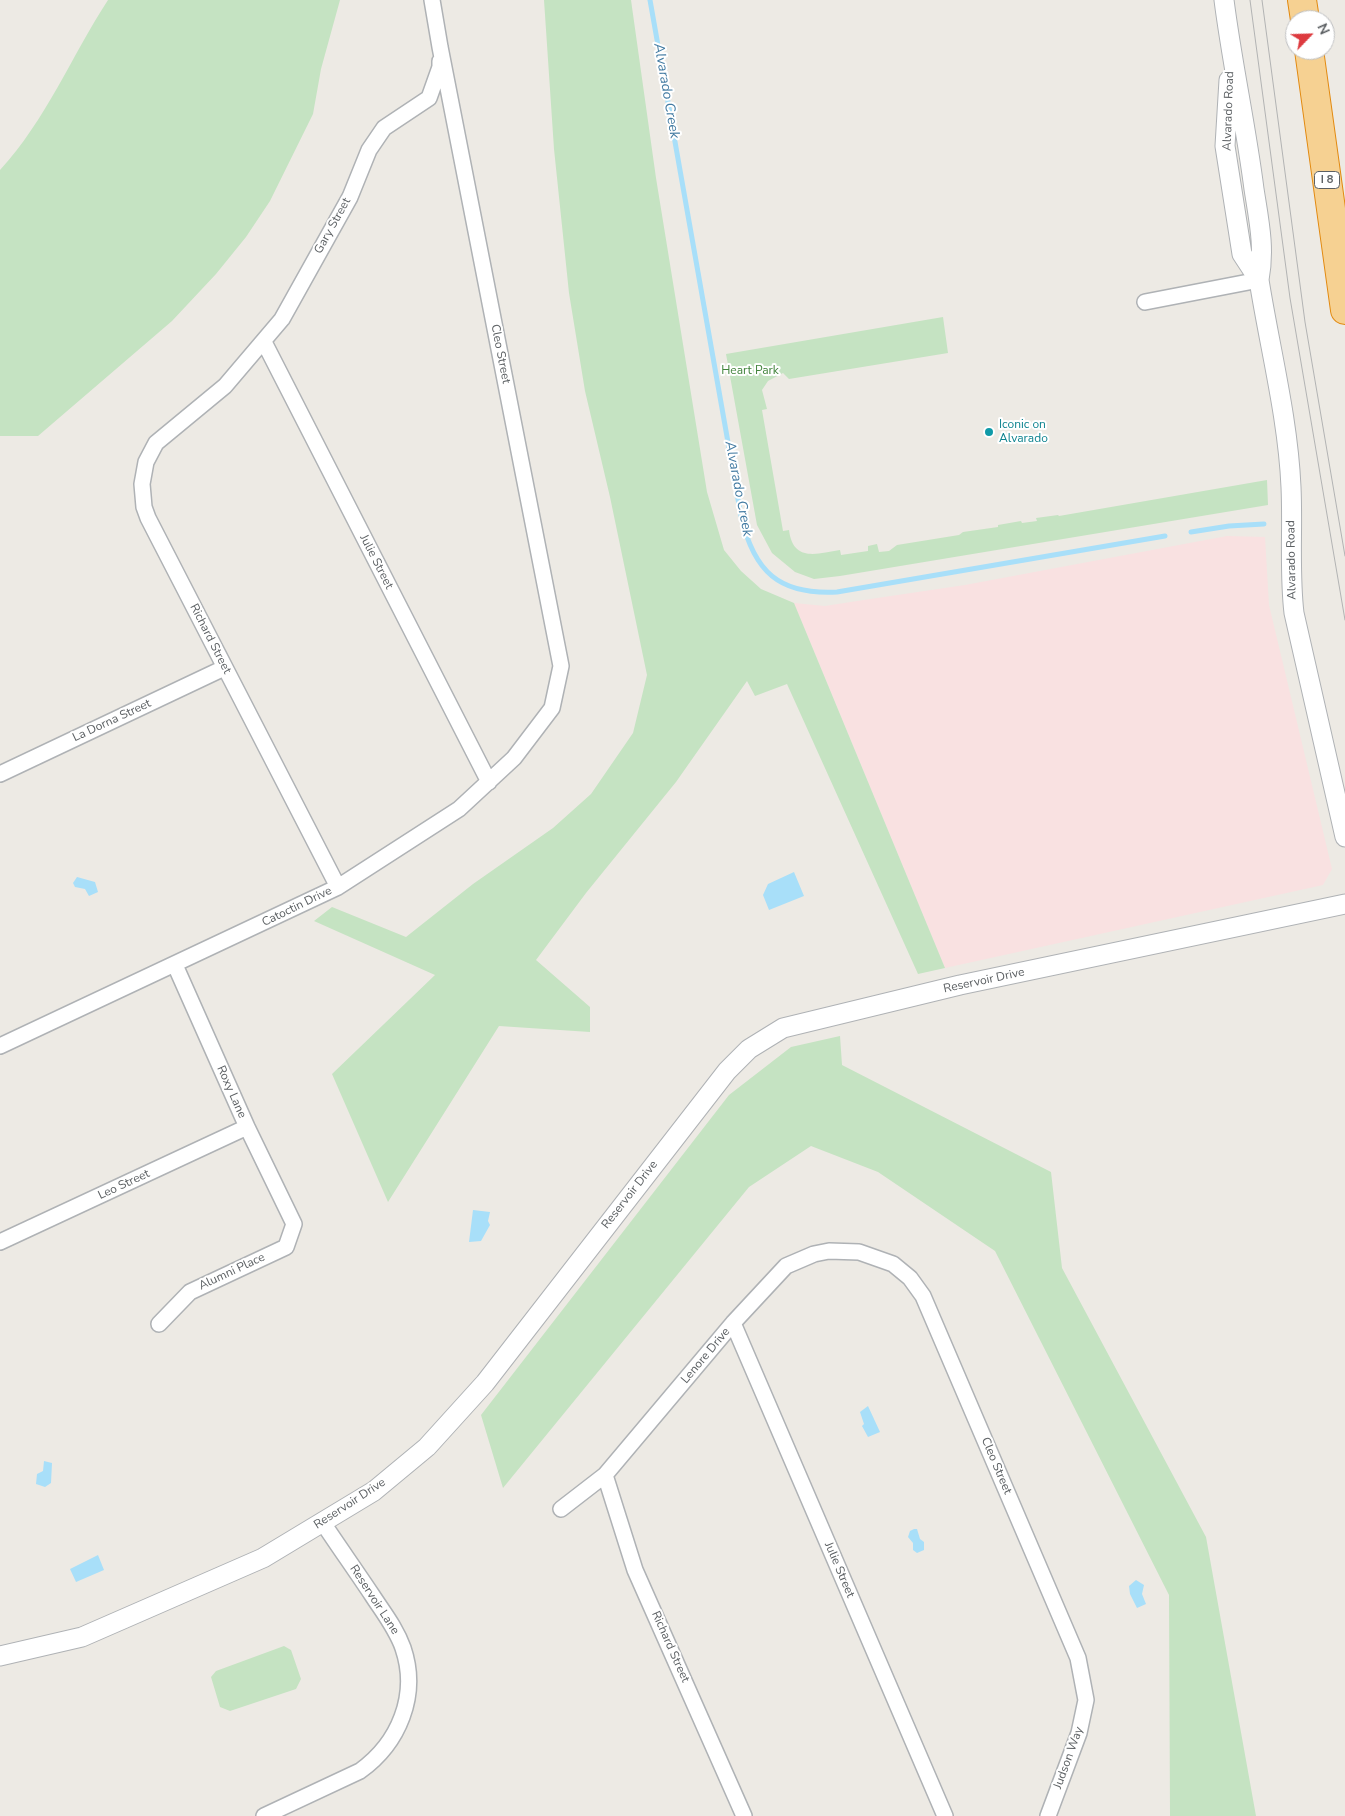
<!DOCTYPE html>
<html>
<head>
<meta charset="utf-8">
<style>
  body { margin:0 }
  #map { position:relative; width:1345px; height:1816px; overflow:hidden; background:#edeae4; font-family:"Nunito Sans",sans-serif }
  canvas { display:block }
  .north { position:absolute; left:1285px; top:10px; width:50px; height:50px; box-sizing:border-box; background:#fff; border:1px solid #bebfc1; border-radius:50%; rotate:66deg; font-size:14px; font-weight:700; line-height:20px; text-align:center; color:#5c6063 }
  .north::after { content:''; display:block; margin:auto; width:18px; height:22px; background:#dd3a3f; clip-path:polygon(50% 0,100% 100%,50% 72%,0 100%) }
</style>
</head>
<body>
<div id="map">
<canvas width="1345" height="1816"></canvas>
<div class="north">N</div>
</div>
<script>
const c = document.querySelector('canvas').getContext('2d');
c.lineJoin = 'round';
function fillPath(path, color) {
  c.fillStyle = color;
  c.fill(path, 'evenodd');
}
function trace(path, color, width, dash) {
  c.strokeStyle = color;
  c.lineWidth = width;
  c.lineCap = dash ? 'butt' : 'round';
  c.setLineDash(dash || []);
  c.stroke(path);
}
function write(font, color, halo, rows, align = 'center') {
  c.font = font + ' "Nunito Sans",sans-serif';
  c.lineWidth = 4;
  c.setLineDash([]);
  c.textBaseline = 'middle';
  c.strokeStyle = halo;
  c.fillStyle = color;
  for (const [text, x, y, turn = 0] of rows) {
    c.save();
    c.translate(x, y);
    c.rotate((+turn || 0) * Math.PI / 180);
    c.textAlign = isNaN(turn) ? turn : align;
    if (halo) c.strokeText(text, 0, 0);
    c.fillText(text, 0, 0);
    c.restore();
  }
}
fillPath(new Path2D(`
  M 1227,536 L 1265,537 L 1269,605 L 1332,869 L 1323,885 L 945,968 L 794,603 L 825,606 L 857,601 L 965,585 Z`), '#f9e1e1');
fillPath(new Path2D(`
  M 108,0 L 340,0 L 321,69 L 313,114 L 270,201 L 246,237 L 216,274 L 172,321 L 38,436 L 0,436 L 0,170 C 46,120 71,57 108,0 Z
  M 544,0 L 631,0 L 656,178 L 707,492 L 724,550 L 741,571 L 761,589 L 794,603 L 945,968 L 918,974 L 787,684 L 755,696 L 747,681 L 676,782 L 586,893 L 536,960 L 590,1007 L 590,1032 L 499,1026 L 388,1202 L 332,1074 L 435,975 L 314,921 L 332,907 L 406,937 L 473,884 L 553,828 L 591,794 L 633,733 L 647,675 L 610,497 L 585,391 L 569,293 L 554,149 Z
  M 943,317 L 948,353 L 789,379 L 783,373 L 768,381 L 762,390 L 767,409 L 762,410 L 783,531 L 789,530 C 793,562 816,554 840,550 L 841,555 L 868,551 L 868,546 L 877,544 L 879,552 L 889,551 L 897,545 L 959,535 L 963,532 L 998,527 L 998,525 L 1021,521 L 1022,523 L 1037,521 L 1036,518 L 1058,515 L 1059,516 L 1267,480 L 1268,505 L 840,576 L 814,579 L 795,572 L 772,553 L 757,525 L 726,354 Z
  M 840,1036 L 842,1065 L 1051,1172 L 1062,1268 L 1206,1537 L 1256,1816 L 1170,1816 L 1169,1595 L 995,1251 L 878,1172 L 811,1146 L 749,1187 L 503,1488 L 481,1415 L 729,1095 L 791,1047 Z
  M 284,1646 L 291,1650 L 301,1679 L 296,1689 L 230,1711 L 220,1707 L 211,1677 L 216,1671 Z`), '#c5e3c2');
fillPath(new Path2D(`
  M 794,872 L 804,896 L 769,910 L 763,895 L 768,884 Z
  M 77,877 L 95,882 L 98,892 L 89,896 L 85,889 L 75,887 L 73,883 Z
  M 473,1210 L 490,1212 L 488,1221 L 490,1225 L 481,1241 L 469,1242 Z
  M 868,1406 L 880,1432 L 868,1437 L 862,1426 L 864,1424 L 860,1412 Z
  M 44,1461 L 52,1463 L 51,1483 L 45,1487 L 36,1484 L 37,1474 L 43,1471 Z
  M 914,1529 L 917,1529 L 920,1539 L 924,1542 L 924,1550 L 917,1553 L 913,1550 L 913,1543 L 908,1537 L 910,1531 Z
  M 98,1555 L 104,1570 L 76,1582 L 70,1569 Z
  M 1136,1580 L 1144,1585 L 1142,1594 L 1146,1604 L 1137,1608 L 1130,1594 L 1129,1586 Z`), '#a8dff9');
trace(new Path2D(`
  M 650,0 L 741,516 C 754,572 779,595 837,592 L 1165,536
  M 1191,532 L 1229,526 L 1264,524`), '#a8dff9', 5);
const minor = new Path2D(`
  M 1145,302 L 1259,280
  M 264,342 L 489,782
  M 0,774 L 224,668
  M 338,887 L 148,518 L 144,507 L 142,484 L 146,462 L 156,443 L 225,386 L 282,319 L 350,197 L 369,150 L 384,128 L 429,98 L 440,67 L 440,61
  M 0,1046 L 338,887 L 459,809 L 514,758 L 552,708 L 561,666 L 440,47 L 432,0
  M 0,1242 L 247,1127
  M 733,1323 L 945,1816
  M 159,1324 L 190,1292 L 286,1247 L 294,1224 L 247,1127 L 175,965
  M 605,1475 L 635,1570 L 744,1816
  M 561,1509 L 605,1475 L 733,1323 L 786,1266 L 814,1254 L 829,1251 L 859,1252 L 893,1264 L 910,1278 L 923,1296 L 1078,1658 L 1086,1700 L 1079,1733 L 1048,1816
  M 264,1816 L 360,1771 C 399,1743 419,1695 403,1648 C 396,1628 383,1612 372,1595 C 356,1571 339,1547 323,1523`);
const tertiary = new Path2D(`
  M 1224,0 C 1232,63 1246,126 1254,189 C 1259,221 1265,248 1259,280 C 1270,349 1288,418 1291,487 C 1293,529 1289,571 1294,613 L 1345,837
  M 1229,80 L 1225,146 L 1242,254 L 1259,280
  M 0,1656 L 82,1637 L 263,1558 L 374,1491 L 427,1447 L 485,1383 L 727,1071 L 749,1049 L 783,1028 L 960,985 L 1345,904`);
const motorway = new Path2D(`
  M 1302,0 L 1305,20
  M 1309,50 L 1345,310`);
trace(minor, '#afb2b5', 18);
trace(tertiary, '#afb2b5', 21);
trace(motorway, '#e2890f', 30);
trace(minor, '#fff', 15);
trace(tertiary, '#fff', 19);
trace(motorway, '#f6d192', 28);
trace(new Path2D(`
  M 1250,0 L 1290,298 L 1345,620
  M 1262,0 L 1305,322 L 1345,556`), '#b2b3b3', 1);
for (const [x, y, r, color] of [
  [989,432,5,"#0f9aa8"]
]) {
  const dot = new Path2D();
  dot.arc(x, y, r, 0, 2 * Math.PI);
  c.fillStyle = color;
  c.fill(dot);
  trace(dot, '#fff', 2);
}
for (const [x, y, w] of [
  [1327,180,25]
]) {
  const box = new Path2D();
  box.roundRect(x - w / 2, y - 8.5, w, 17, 4);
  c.fillStyle = '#fff';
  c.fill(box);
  trace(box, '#5c6063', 1);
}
write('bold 11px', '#5c6063', null, [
  ["I 8",1327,180]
]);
write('12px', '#5c6063', '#fff', [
  ["Alvarado Road",1229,111,-88],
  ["Gary Street",333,226,-61],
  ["Cleo Street",500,354,79],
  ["Alvarado Road",1292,560,-91],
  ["Julie Street",376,562,63],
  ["Richard Street",210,639,63],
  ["La Dorna Street",112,721,-25],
  ["Catoctin Drive",297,907,-26],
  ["Reservoir Drive",984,981,-12],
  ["Roxy Lane",231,1092,66],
  ["Leo Street",124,1185,-25],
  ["Reservoir Drive",630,1195,-52],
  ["Alumni Place",232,1272,-25],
  ["Lenore Drive",706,1356,-50],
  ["Cleo Street",996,1466,67],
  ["Reservoir Drive",350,1504,-33],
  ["Julie Street",839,1570,67],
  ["Reservoir Lane",374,1600,57],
  ["Richard Street",670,1647,66],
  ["Judson Way",1069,1758,-70]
]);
write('12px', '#40833b', '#fff', [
  ["Heart Park",750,371]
]);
write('12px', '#0d838f', '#fff', [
  ["Iconic on",999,425],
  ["Alvarado",999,439]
], 'left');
write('italic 14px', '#437ba2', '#fff', [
  ["Alvarado Creek",666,91,80],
  ["Alvarado Creek",738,489,79]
]);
</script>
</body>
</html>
